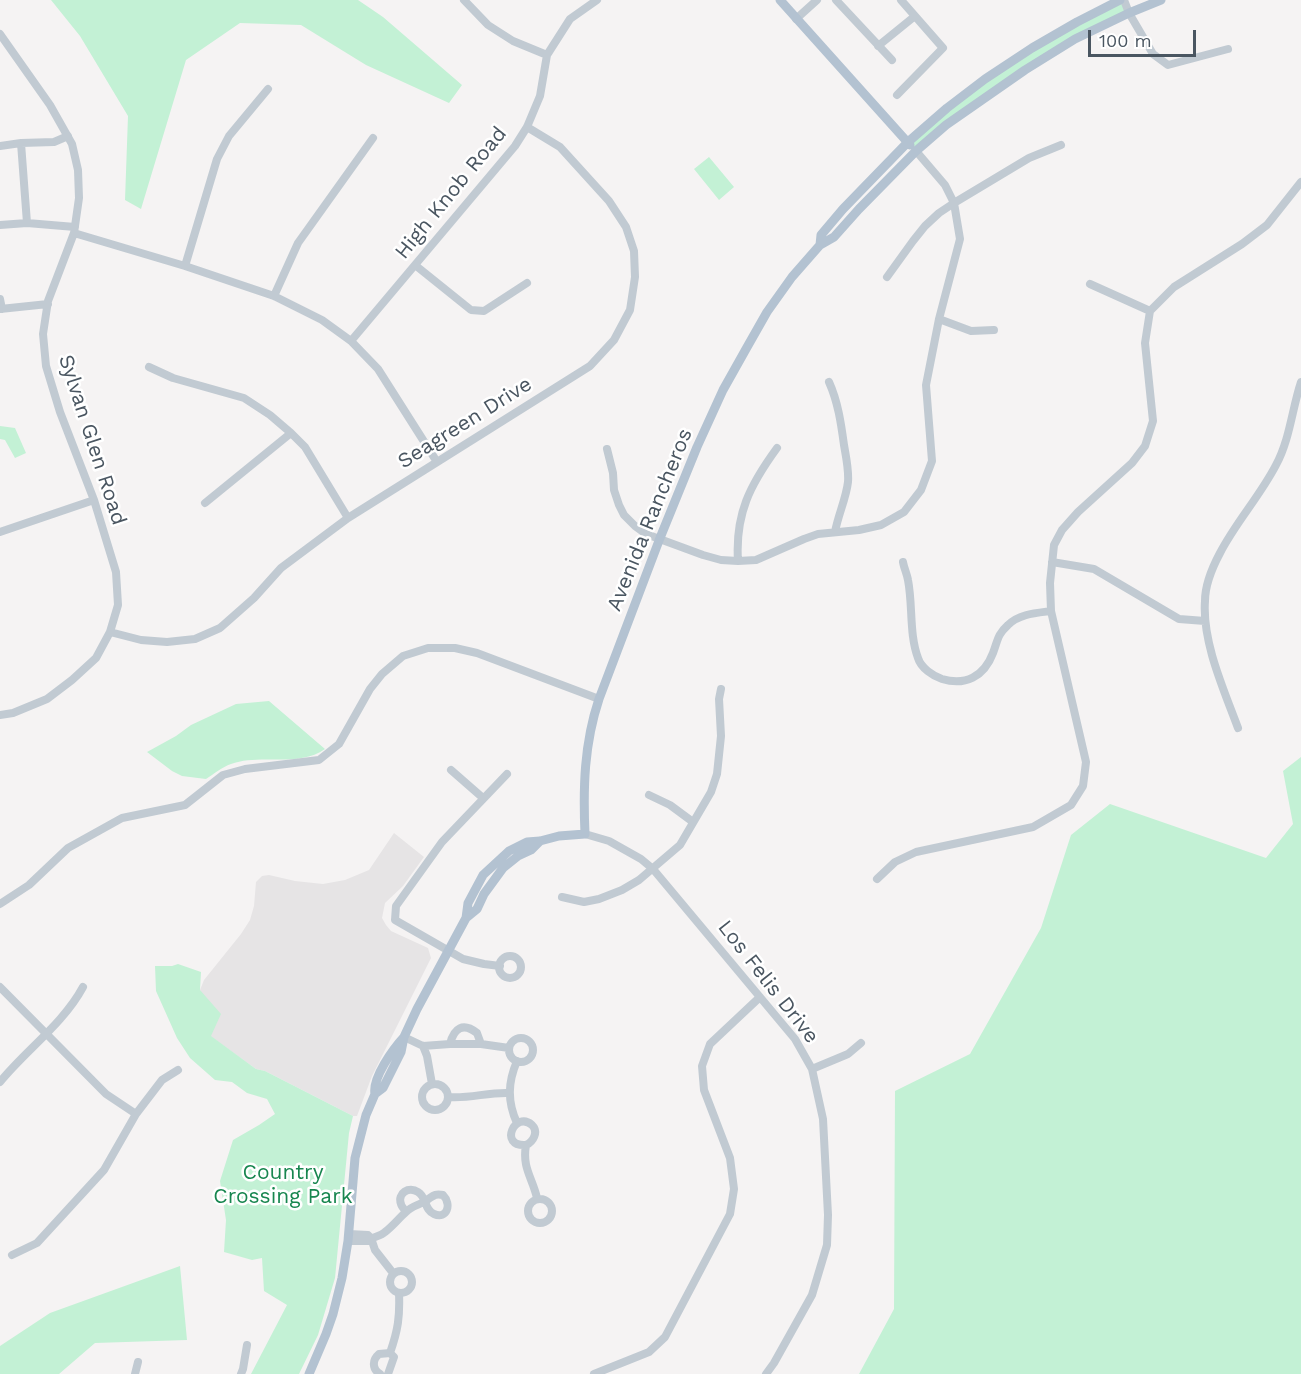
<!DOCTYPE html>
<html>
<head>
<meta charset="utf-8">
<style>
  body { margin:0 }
  #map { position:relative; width:1301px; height:1374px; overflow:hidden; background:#f5f3f3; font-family:"Work Sans",sans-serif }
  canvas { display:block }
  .scale { position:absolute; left:1088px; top:30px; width:108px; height:27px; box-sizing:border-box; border:3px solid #4a5661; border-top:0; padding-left:8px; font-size:18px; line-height:21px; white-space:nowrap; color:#4a5661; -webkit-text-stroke:4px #fff; paint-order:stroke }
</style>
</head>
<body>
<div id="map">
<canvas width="1301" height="1374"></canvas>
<div class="scale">100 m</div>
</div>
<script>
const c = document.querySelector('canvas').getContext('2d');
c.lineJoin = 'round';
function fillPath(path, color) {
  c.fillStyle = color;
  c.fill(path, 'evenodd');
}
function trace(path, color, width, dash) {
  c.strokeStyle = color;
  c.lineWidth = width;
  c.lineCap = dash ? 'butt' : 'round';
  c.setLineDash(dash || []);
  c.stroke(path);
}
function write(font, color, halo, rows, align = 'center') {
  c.font = font + ' "Work Sans",sans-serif';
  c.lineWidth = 5;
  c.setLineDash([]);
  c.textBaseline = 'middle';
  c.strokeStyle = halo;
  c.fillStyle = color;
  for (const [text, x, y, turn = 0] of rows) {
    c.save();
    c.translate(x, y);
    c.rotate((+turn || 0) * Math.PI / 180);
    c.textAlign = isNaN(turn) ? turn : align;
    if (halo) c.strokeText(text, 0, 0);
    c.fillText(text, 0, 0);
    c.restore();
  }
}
fillPath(new Path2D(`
  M 394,833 L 424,857 L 403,886 L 385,903 L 382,918 L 386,925 L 391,931 L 428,948 L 431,958 L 372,1076 L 357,1116 L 353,1116 L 265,1071 L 256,1069 L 210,1036 L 200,990 L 204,980 L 241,934 L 250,920 L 254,906 L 256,882 L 262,876 L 269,875 L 295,881 L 323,884 L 345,880 L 369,870 Z`), '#e6e4e5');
fillPath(new Path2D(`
  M 51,0 L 358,0 L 383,17 L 462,85 L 449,103 L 366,65 L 301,25 L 240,23 L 186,60 L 141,209 L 125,200 L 128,116 L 80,36 Z
  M 1122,1 L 1127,13 L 1042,57 L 915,149 L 911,142 L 951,108 L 1033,48 Z
  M 709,157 L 734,187 L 719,200 L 694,169 Z
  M 0,426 L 15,428 L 26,453 L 15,458 L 5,440 L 0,439 Z
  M 269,701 L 325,749 C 298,768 260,753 231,764 C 222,767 214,774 206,779 L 182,776 L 172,771 L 147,752 L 176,736 L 191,725 L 236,704 Z
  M 1301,757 L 1301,1374 L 859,1374 L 894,1309 L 895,1091 L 970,1054 L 1041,928 L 1071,835 L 1110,804 L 1266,858 L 1293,824 L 1283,771 Z
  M 178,964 L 201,972 L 200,990 L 221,1014 L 211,1036 L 256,1069 L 265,1071 L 353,1116 L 349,1133 L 335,1278 L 318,1335 L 299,1374 L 251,1374 L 287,1305 L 264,1291 L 262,1258 L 252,1260 L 224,1252 L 226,1220 L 220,1181 L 233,1140 L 259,1125 L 275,1114 L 267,1099 L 247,1093 L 232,1082 L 215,1080 L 190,1058 L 177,1038 L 156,991 L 155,966 L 172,966 Z
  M 180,1266 L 187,1340 L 95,1343 L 59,1374 L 0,1374 L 0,1346 L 50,1313 Z`), '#c3f1d5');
trace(new Path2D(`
  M 464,0 L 488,25 L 513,41 L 547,55
  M 836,0 L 892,60
  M 1124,0 L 1129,13 L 1153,54 L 1168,65 L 1228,49
  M 796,19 L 817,0
  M 0,34 L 50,105 L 72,144 L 78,170 L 79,198 L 74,233 L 48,301 L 43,334 L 46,366 L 60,412 L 94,500 L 116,572 L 118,605 L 110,632 L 96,658 L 72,680 L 47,699 L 13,713 L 0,715
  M 878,46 L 915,16
  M 897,95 L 943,48 L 901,0
  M 21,143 L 27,223
  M 0,146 L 21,143 L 54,142 L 68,136
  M 0,225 L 27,223 L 75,227
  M 74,233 L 185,266 L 274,296 L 322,320 L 351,341 L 378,369 L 437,462
  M 415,265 L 471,310 L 484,311 L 527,283
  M 185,266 L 217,159 L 229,136 L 268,89
  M 887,277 L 913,241 L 925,226 L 939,213 L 954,203 L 1029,158 L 1061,145
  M 1090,284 L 1150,311
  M 274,296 L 298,243 L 373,138
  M 0,299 L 2,309
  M 0,309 L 48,304
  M 939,319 L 971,331 L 994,330
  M 351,341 L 515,146 L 527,127 L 540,96 L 547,55 L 570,19 L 597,0
  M 149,367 L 173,378 L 244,398 L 270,415 L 291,433 L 305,447 L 348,518
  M 829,382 C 838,402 841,423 844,445 C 846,457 849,470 848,482 C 846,499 838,515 835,532
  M 607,449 L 613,473 L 614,490 L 619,505 L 624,515 L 635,526 L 646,534 L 703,555 L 721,560 L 738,561 L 756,560 L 804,539 L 818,534 L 859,530 L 881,525 L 904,512 L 921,490 L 932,461 L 926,385 L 939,319 L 960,239 L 954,203 L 945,185 L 916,151
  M 205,503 L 291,433
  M 0,532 L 94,500
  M 738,561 C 735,514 750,485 777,448
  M 903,562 C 904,568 907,574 908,580 C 913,606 909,634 918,658 C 921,668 933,676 942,679 C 965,686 984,677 993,653 C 998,640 997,635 1008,625 C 1019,614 1036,613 1051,611
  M 1052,562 L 1094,569 L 1179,619 L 1205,621
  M 110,632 L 141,640 L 167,642 L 195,639 L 220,628 L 254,598 L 281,568 L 348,518 L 590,366 L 614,340 L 630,310 L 635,277 L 634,251 L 626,227 L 609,201 L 560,147 L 527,127
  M 1238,728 C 1224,690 1202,642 1205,601 C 1205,585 1212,568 1220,553 C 1236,522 1260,496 1276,465 C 1290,439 1292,409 1301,382
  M 451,770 L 483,798
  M 649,795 L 670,805 L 693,822
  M 585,834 L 609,841 L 641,859 L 653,869 L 795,1039 L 812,1069 L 823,1119 L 828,1215 L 827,1245 L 812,1295 L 774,1363 L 766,1374
  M 877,879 L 895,862 L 916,852 L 1033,827 L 1071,805 L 1083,786 L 1086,762 L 1051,611 L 1050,583 L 1054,545 L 1062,530 L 1078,512 L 1132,463 L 1145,446 L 1153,421 L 1145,343 L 1150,311 L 1174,287 L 1242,244 L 1267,225 L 1301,182
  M 562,897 L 584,902 L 599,899 L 622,890 L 639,880 L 680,845 L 711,792 L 717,774 L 721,736 L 719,699 L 721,689
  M 0,904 L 29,885 L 68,848 L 122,818 L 185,805 L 223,775 L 245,769 L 319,760 L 339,744 L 370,689 L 382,674 L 403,656 L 428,648 L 455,648 L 477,653 L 599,699
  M499 967a11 11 0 1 1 22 0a11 11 0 1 1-22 0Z
  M 500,966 L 484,964 L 463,959 L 395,920 L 396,906 L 442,842 L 507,774
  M 0,987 L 106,1094 L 136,1114
  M 404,1037 L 423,1046 L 450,1044 L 481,1044 L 509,1048
  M509 1050a12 12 0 1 1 24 0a12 12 0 1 1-24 0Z
  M 450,1044 C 454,1028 463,1022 477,1033 L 481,1044
  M 423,1046 L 427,1056 L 432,1084
  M 812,1069 L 848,1054 L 861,1043
  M 0,1082 C 26,1050 63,1024 83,987
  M422 1097a13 13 0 1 1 26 0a13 13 0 1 1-26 0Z
  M 448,1097 C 469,1099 488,1092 509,1093
  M 517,1123 C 507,1101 508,1082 517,1061
  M 526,1145 C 498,1147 515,1110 532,1125 C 539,1132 533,1142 526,1145 C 522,1168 532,1177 537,1198
  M528 1211a12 12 0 1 1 24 0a12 12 0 1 1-24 0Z
  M 349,1234 L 368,1235 L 371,1238
  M 371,1238 L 375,1250 L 393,1273
  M 348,1241 L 368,1241 C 373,1236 380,1237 385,1232 C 393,1226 399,1218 406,1212 C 411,1206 420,1205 427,1200 C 433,1196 435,1193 443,1195 C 452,1204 447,1220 434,1214 C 424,1210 427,1197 418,1192 C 409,1186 397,1193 401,1204 C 401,1206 405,1210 406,1212
  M 12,1255 L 37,1243 L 104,1170 L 136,1114 L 162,1080 L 178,1070
  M390 1282a11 11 0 1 1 22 0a11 11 0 1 1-22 0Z
  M 135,1374 L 138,1362
  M 241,1374 L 243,1369 L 247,1345
  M 380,1374 C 372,1369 372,1360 379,1354 L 390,1353
  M 388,1374 L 394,1357 L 390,1353 C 398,1330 400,1317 399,1293
  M 594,1374 L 649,1352 L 665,1337 L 730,1214 L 734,1189 L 730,1158 L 704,1090 L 702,1066 L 710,1044 L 760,997`), '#c1cad2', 8);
trace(new Path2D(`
  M 780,0 L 910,145
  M 820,245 L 821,235 L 843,209 L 908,142 L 947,108 L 985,79 L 1032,48 L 1077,22 L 1120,0
  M 466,918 L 468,903 L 483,875 L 509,851 L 527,842 L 540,841 L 559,836 L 585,834 C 583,788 584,744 599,699 L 660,538 L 697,447 L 723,390 L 746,349 L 767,312 L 792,277 L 820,245 L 834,237 L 859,209 L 916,151 L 946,125 L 1025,70 L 1075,39 L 1129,13 L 1161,0
  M 375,1094 C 372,1078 393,1049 404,1037
  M 309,1374 L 326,1334 L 333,1314 L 342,1278 L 348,1241 L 355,1158 L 366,1115 L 375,1094 L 383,1088 L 401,1052 L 404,1037 L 417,1009 L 466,918 L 477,909 L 484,894 L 503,868 L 518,856 L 531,850 L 540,841`), '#b3c2d1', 9);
write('21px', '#4a5661', '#fff', [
  ["High Knob Road",451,193,-51],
  ["Seagreen Drive",465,423,-32],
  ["Sylvan Glen Road",92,440,72],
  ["Avenida Rancheros",650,520,-68],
  ["Los Felis Drive",768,982,52]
]);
write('21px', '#17864f', '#fff', [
  ["Country",283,1173],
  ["Crossing Park",283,1197]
]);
</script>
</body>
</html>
